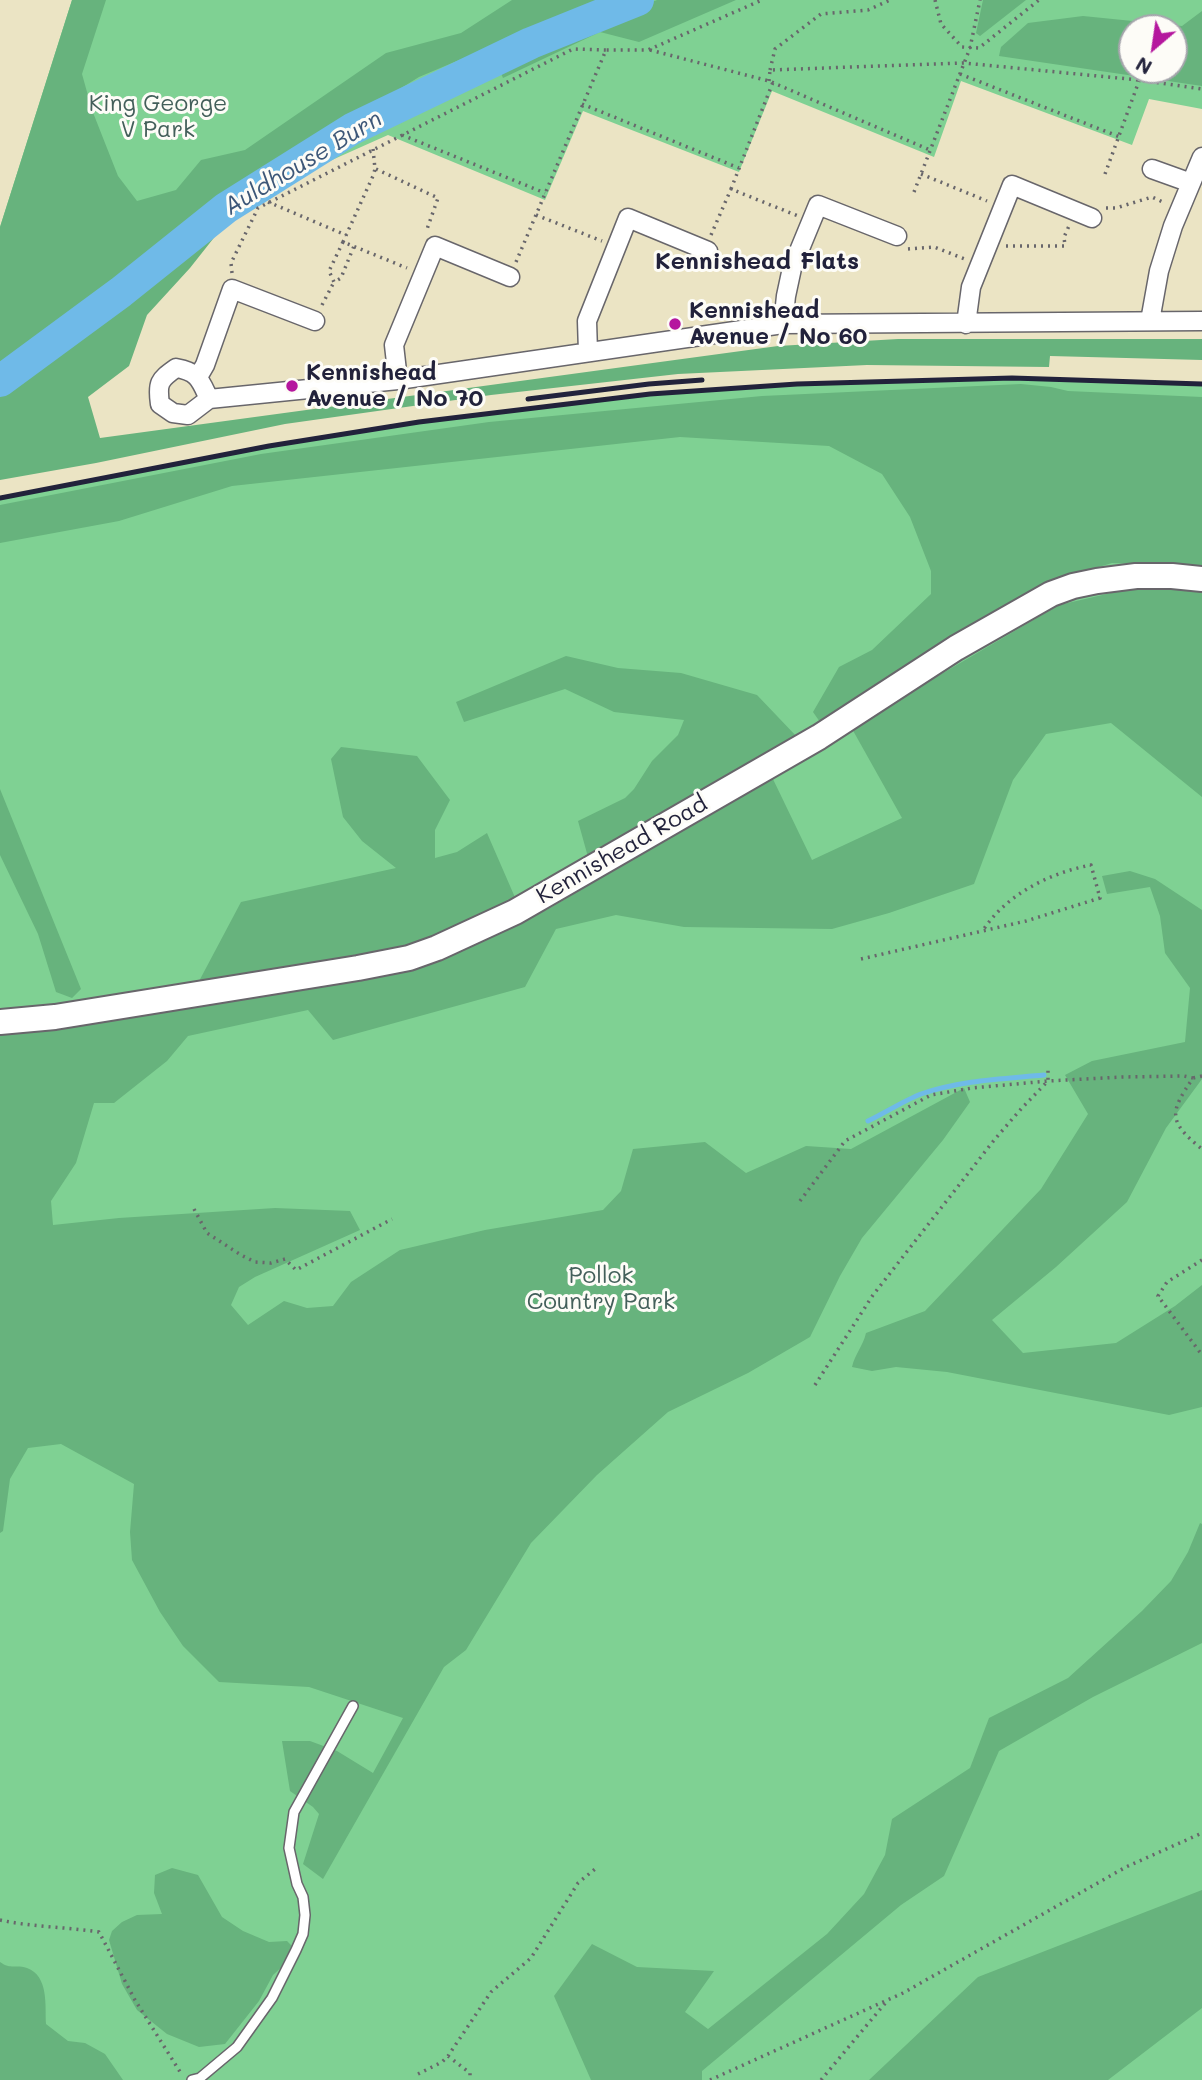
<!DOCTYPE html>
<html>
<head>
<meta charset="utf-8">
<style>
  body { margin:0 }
  #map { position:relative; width:1202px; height:2080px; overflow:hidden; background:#ebe4c4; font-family:Mali,sans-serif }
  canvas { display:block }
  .north { position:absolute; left:1118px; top:14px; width:70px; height:70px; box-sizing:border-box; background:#fdfcf7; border:2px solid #a5a5ac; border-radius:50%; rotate:209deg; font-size:19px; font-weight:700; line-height:28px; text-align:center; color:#22223b }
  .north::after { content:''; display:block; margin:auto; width:24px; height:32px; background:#b5179e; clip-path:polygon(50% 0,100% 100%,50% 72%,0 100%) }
</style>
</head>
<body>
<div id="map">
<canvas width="1202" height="2080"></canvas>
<div class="north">N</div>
</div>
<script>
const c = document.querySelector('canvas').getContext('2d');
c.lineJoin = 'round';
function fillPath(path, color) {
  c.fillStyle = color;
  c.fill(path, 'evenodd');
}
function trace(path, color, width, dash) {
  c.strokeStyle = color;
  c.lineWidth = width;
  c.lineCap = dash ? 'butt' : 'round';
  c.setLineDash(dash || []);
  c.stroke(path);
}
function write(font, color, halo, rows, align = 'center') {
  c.font = font + ' Mali,sans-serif';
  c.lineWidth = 6;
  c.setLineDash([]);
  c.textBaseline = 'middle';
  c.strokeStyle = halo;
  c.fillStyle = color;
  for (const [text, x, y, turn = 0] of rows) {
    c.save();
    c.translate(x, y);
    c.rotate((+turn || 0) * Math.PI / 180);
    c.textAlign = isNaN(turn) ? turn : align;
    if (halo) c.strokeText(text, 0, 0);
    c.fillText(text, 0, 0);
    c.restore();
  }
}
fillPath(new Path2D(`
  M 72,0 L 1202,0 L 1202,109 L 1149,99 L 1132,145 L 961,81 L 934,157 L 772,91 L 739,172 L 583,111 L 545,200 L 388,135 L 258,193 L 0,349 L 0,227 ZM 1132,28 L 1174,28 L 1174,70 L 1132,70 Z
  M 1012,378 L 1202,384 L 1202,2080 L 0,2080 L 0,498 L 269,446 L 419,422 L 650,394 L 797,384 Z`), '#7fd193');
fillPath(new Path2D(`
  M 72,0 L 106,0 L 82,74 L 92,110 L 118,176 L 137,201 L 176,190 L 201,160 L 245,150 L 386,53 L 461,33 L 512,0 L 601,0 L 419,77 L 285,160 L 230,197 L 0,368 L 0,227 Z
  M 657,0 L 736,0 L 639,42 L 600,32 L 503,78 L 498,66 L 568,35 Z
  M 983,0 L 1026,0 L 980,36 L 976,33 Z
  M 1202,11 L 1202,86 L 999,56 L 1001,47 L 1028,23 L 1083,16 L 1182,26 ZM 1132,28 L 1174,28 L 1174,70 L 1132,70 Z
  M 258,193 L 224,225 L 190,268 L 147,315 L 129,366 L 88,397 L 100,438 L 778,346 L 898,339 L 1202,339 L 1202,360 L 1050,356 L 1049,367 L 867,365 L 678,374 L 491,395 L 285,424 L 96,463 L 0,480 L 0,387 L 96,322 L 193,240 Z
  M 1021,384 L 1051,387 L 1068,391 L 1202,397 L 1202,569 L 1177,565 L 1112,563 L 1059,579 L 957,635 L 820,722 L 813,712 L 839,667 L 872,650 L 931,594 L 931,571 L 910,517 L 882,474 L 829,446 L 680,437 L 232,486 L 119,521 L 0,543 L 0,505 L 261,454 L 489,422 L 762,396 Z
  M 1186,589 L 1202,592 L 1202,797 L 1111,723 L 1046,734 L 1013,780 L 974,884 L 889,913 L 832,929 L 684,927 L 616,915 L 556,929 L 525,987 L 333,1040 L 308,1010 L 188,1036 L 167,1061 L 114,1103 L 94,1103 L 76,1163 L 51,1201 L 53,1225 L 119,1218 L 275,1208 L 350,1211 L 360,1230 L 255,1277 L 239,1287 L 231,1305 L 248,1325 L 284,1301 L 307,1308 L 333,1306 L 351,1282 L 400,1250 L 485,1230 L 603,1210 L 621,1191 L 633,1149 L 705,1142 L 746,1173 L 806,1146 L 851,1149 L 964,1088 L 970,1102 L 943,1140 L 862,1238 L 840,1276 L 810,1337 L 748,1373 L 668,1412 L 597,1475 L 531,1543 L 466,1650 L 444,1667 L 323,1879 L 303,1864 L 319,1814 L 313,1807 L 290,1791 L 282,1741 L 310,1741 L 337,1751 L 373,1773 L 403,1718 L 309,1687 L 219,1682 L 183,1646 L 160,1612 L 132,1560 L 130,1532 L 134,1484 L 61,1444 L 28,1448 L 10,1479 L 3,1531 L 0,1533 L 0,1033 L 141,1014 L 397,973 L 464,950 L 552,907 L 771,775 L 812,860 L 902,818 L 851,727 L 1059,605 L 1124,590 Z
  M 566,656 L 618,668 L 681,673 L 757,695 L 798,738 L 588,857 L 578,821 L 625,798 L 634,789 L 652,761 L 678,735 L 684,720 L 614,712 L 565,689 L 464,722 L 456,702 Z
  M 341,747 L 417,756 L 450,800 L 435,830 L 435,858 L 457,852 L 487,833 L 517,902 L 410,949 L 197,985 L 241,902 L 396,868 L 362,841 L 343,817 L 331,759 Z
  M 0,789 L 81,989 L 72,998 L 56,992 L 38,934 L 0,855 Z
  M 1130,871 L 1155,879 L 1202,910 L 1202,1079 L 1166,1128 L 1127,1202 L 1056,1267 L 992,1320 L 1023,1353 L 1116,1343 L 1175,1306 L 1202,1285 L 1202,1407 L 1169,1415 L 947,1372 L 896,1367 L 872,1371 L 852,1367 C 855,1354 863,1346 866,1333 L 925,1311 L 1041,1189 L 1088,1114 L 1065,1075 L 1092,1061 L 1185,1042 L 1190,988 L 1165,953 L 1160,916 L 1150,887 L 1107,894 L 1102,876 Z
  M 1200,1523 L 1202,1524 L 1202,1643 L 1093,1697 L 999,1751 L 944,1876 L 901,1905 L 702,2071 L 702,2080 L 591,2080 L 554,1996 L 592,1944 L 637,1967 L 714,1971 L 685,2012 L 708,2029 L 827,1934 L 864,1894 L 885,1855 L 892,1819 L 970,1768 L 989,1718 L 1068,1678 L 1142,1611 L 1171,1581 L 1188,1552 Z
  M 172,1868 L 198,1875 L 222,1917 L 243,1931 L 269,1942 L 287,1941 L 293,1947 L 286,1963 L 273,1975 L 259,2001 L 225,2044 L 199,2047 L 167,2034 L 137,2010 L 122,1984 L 109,1940 L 112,1931 L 122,1922 L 137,1915 L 162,1914 L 154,1893 L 155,1875 Z
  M 1202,1890 L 1202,2008 L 1108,2080 L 869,2080 L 978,1977 Z
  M 0,1962 C 11,1970 16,1964 27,1968 C 49,1976 45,2006 46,2024 L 68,2041 L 85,2043 L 105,2054 L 123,2080 L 0,2080 Z`), '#67b37d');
trace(new Path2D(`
  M 868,1121 C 885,1113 905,1100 921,1094 C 962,1080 1002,1079 1044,1075`), '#6fbae8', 5);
trace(new Path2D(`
  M 0,381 L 121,292 L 226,208 L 352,129 L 531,43 L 638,0`), '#6fbae8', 32);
const lane = new Path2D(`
  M 192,2080 L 200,2078 L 237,2047 L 272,1998 L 296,1950 L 303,1934 L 305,1915 L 303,1897 L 297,1884 L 289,1848 L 294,1812 L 353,1706`);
const street = new Path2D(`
  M 1152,169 L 1191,183
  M 1150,321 L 1159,271 L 1173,226 L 1202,157
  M 783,324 L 786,296 L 792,268 L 818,205 L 897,236
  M 966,324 L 971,287 L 1012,185 L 1092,218
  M 588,352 L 587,321 L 628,218 L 708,251
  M 198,377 L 205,365 L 232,289 L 315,321
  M 398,380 L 394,345 L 435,246 L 510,277
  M 209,399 C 200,380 199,372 176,368 C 159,380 157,383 160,404 L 173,413 L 188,415 L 209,399 L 398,380 L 783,324 L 1202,321`);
const secondary = new Path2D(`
  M 0,1022 L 55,1017 L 358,968 L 409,958 L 437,948 L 515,912 L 819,737 L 956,648 L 1051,594 L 1073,586 L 1097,581 L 1136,576 L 1172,576 L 1202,579`);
trace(lane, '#68666b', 12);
trace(street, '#68666b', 21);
trace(secondary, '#68666b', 28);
trace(new Path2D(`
  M 935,0 L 941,24 L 962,47 L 979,48 L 1039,0
  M 650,50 L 769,81 L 930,150
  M 770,70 L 775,49 L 821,14 L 868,10 L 890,0
  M 960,74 L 1120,137
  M 769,81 L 770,70 L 964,63 L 1139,80 L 1202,89
  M 582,104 L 739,168
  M 402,135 L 545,193
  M 373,149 L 375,169 L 373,176 L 343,242 L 407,268
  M 376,169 L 438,198 L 426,232
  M 921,174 L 987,201
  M 1105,174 L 1139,81
  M 731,189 L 773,82
  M 914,192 L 970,48 L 980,0
  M 268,202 L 346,235
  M 1106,208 L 1116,208 L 1152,197 L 1165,203
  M 536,215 L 602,241
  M 711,235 L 731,189 L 798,216
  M 343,242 L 329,271 L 334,282 L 341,278 L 354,246
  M 1006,246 L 1065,246 L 1064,237 L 1069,226
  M 908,249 L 934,247 L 965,259
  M 516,262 L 606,50 L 648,50 L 762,0
  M 232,273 L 231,263 L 258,208 L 573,49 L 606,50
  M 322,305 L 334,282
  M 861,959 L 1026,921 L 1100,898 L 1091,865 C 1049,873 1005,895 982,932
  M 1202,1076 L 1193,1078 C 1170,1112 1167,1121 1202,1149
  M 800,1201 L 845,1141 L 931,1095 L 972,1088 L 1048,1081 L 1122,1077 L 1184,1076 L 1193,1078
  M 194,1209 L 207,1233 L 241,1255 L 255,1262 L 271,1263 L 285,1259 L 296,1270 L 392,1219
  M 1202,1260 L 1167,1282 L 1158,1296 L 1202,1355
  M 815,1385 L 873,1295 L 995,1139 L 1021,1109 L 1046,1083 L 1048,1081 L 1048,1066
  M 0,1920 C 32,1927 66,1927 99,1932 L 135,2000 L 182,2075
  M 448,2056 L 470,2073 L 470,2080
  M 418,2074 L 442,2062 L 448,2056 L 491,1992 L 531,1958 L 578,1883 L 595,1869
  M 710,2080 L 903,1993 L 1126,1867 L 1202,1833
  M 821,2080 L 887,2001`), '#68666b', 3.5, [2, 5]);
trace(lane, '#fff', 9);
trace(street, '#fff', 18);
trace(secondary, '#fff', 24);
trace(new Path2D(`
  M 528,399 L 649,384 L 702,380
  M 0,498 L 269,446 L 419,422 L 650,394 L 797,384 L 1012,378 L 1202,384`), '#22223b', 5);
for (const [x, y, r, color] of [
  [675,324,7,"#b5179e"],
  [292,386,7,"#b5179e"]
]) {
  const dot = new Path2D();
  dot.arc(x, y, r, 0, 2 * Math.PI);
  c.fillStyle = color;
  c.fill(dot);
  trace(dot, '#fdfcf7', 2.5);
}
write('23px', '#435f5a', '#fdfcf7', [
  ["King George",158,104],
  ["V Park",158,130],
  ["Pollok",601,1276],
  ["Country Park",601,1302]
]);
write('bold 23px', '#22223b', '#fdfcf7', [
  ["Kennishead",689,311],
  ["Avenue / No 60",689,337],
  ["Kennishead",306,373],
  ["Avenue / No 70",306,399]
], 'left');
write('23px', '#22223b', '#fdfcf7', [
  ["Kennishead Road",622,850,-30]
]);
write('italic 24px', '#3d5778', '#fdfcf7', [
  ["Auldhouse Burn",303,163,-31]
]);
write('bold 24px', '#22223b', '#fdfcf7', [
  ["Kennishead Flats",757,262]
]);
</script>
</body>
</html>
